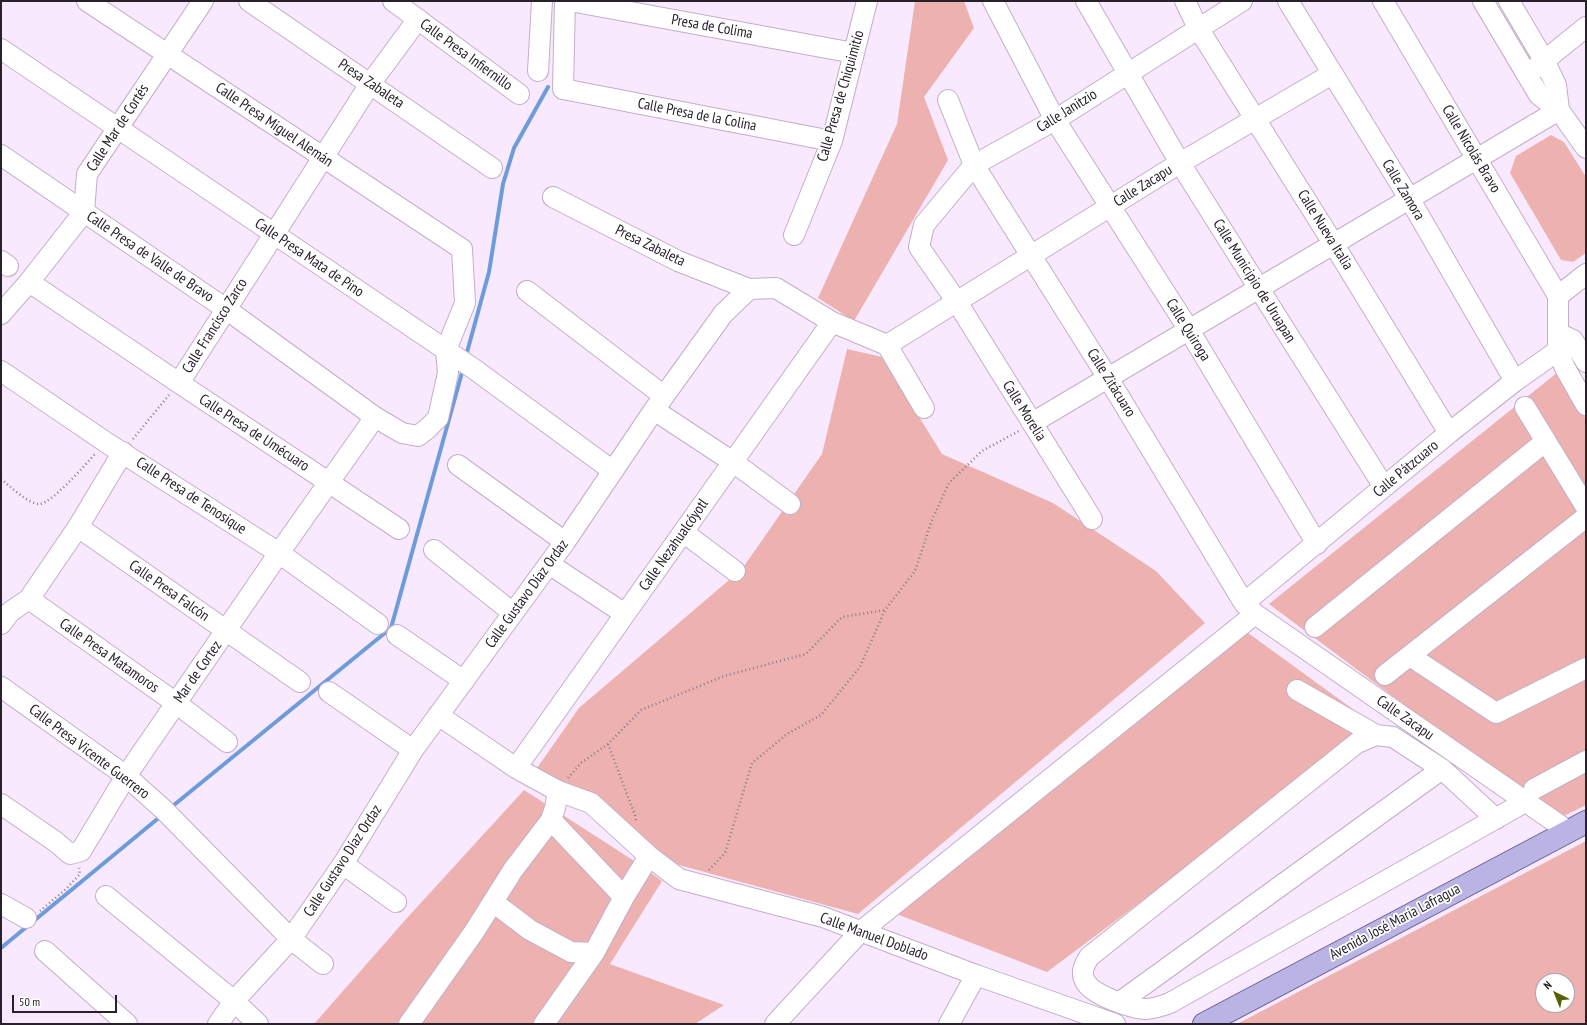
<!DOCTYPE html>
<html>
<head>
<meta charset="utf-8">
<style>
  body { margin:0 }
  #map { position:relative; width:1587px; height:1025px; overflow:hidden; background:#f9e9fe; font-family:"PT Sans Narrow",sans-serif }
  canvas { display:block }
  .frame { position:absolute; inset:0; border:2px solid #28212a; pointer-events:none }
  .north { position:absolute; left:1535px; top:973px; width:40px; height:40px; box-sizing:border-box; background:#fff; border:1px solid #a9a6aa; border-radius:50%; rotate:317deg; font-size:11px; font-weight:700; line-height:16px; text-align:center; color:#28212a }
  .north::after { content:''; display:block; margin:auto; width:14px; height:18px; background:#586100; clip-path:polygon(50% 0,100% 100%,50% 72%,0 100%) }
  .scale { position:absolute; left:12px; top:995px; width:105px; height:18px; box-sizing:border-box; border:2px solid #28212a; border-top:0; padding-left:5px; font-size:12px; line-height:14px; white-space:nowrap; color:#28212a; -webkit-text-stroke:3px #fff; paint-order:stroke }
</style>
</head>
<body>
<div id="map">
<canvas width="1587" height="1025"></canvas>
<div class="frame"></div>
<div class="north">N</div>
<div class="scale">50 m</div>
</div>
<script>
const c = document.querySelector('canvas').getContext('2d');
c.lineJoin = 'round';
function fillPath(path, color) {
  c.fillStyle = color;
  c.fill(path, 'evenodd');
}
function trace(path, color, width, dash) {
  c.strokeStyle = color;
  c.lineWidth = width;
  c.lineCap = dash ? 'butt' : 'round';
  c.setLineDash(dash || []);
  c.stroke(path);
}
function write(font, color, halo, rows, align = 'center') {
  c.font = font + ' "PT Sans Narrow",sans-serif';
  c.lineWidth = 3.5;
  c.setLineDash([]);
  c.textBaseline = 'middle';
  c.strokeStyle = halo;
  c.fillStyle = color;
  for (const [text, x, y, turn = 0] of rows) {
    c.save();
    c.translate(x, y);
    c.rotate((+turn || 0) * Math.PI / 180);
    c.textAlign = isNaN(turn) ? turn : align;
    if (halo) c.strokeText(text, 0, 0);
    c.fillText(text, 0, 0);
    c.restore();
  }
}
fillPath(new Path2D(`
  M 915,1 L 964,1 L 974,28 L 924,97 L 948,160 L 854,321 L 818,298 L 897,124 Z
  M 1551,135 L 1564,142 L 1586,177 L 1586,253 L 1573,262 L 1561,260 L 1510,173 L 1516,156 Z
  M 847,349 L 882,357 L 942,454 L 1053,503 L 1156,571 L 1205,623 L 858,914 L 668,862 L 558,791 L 537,768 L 579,708 L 742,569 L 822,454 Z
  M 1558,372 L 1586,419 L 1586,805 L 1558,819 L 1269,604 Z
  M 1244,630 L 1376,726 L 1047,972 L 894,913 Z
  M 524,790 L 642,866 L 662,881 L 610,964 L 724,1005 L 695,1024 L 314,1024 L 407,918 Z
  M 1586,841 L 1586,1024 L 1237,1024 ZM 1543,981 L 1567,981 L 1567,1005 L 1543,1005 Z`), '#edb2af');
trace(new Path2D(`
  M 466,356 L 489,272 L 503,184 L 514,148 L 548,87
  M 169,809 L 391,628 L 463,369
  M 1,948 L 161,816`), '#6e9bda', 4);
const minor = new Path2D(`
  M 249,1 L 492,168
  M 393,1 L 519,94
  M 565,1 L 563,89 L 832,141
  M 570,1 L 854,53
  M 993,1 L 1055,120 L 1189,330 L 1317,544
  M 1086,1 L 1180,163 L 1384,487
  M 1185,1 L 1198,28 L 1333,243 L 1449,433
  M 1288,1 L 1409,198 L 1515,381
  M 1383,1 L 1558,296 L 1558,350 L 1565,368 L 1586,405
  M 1483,1 L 1539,95 L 1559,110 L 1586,148
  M 1509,1 L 1544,60 L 1556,85 L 1559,110
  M 1,49 L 474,369 L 613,471
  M 1534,69 L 1586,27
  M 538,71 L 542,1
  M 948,100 L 974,165 L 1108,378 L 1244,603 L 1255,614 L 1568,831
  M 1,155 L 226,309 L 375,417 L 402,433 L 418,436 L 427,429 L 438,418 L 448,373 L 446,350 L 465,303 L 462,249 L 87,1
  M 553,197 L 678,261 L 749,289
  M 794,235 L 832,141 L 867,1
  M 1,261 L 8,266
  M 29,282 L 179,383 L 399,529
  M 527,291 L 664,396
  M 1558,296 L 1586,274
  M 1,314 L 29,282 L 84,212 L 87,174 L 203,1
  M 1562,335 L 1573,340 L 1586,362
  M 887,345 L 1180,163 L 1332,74
  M 887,345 L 924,408
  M 1,371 L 107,443 L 279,553 L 378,624
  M 179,383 L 370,84 L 418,19
  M 1525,407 L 1586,507
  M 654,410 L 733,462 L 790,504
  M 1032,423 L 1559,110
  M 458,465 L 565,542
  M 1092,519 L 957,302 L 919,247 L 924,225 L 974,165 L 1055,120 L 1242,1
  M 78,527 L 300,682
  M 683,532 L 735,571
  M 434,550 L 513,613
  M 549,564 L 625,614
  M 29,599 L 176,703 L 227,742
  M 1244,603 L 1449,433 L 1515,381 L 1573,340
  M 1,624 L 10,612 L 29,599 L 78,527 L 123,452
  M 1315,627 L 1546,441
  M 397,635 L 464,681
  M 1410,656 L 1496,713 L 1586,668
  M 1385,675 L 1586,517
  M 1,687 L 126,776 L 163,809 L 291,939 L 323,964
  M 1297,690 L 1376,735 L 1393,737 L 1442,769 L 1496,819
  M 329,692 L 413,750
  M 438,715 L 516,768 L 558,791 L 591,803 L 649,856 L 679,879 L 823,917 L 976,975 L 1115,1024
  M 1376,735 L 1357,743 L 1089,957 C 1085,964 1080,972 1085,981 C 1092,995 1130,1008 1145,1009 C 1154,1009 1162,1006 1170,1003 L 1525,802
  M 516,768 L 832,322
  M 1534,789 L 1586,761
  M 1,804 L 56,842 L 70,854 L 81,851 L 126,776 L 279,553 L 375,417
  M 551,820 L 624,897
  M 343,864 L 396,902
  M 106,896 L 234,1001 L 258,1024
  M 493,902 L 530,930 L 571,952 L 594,953
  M 1,904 L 26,918
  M 45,951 L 127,1024
  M 1120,1002 L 1442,769
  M 218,1024 L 234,1001 L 291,939 L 343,864 L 413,750 L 565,542 L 654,410 L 723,314 L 749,289 L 776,288 L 832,322 L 887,345
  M 409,1024 L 474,932 L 513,870 L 551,820 L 555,808 L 558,791
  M 544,1024 L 594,953 L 624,897 L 649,856
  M 775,1024 L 860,932 L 1255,614
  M 949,1024 L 976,975`);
const major = new Path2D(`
  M 1204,1024 L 1586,822`);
trace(minor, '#c2aec7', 22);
trace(major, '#696097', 24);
trace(new Path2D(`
  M 133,439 L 169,395
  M 1,479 C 10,486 29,505 40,504 C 53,502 85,465 95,454
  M 608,744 L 635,815 L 636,821
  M 568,778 L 581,763 L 608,744 L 641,710 L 724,676 L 806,654 L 842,617 L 885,610
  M 709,870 L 725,853 L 752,763 L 787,734 L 821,715 L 860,667 L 885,610 L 915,571 L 932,520 L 949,483 L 982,451 L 1019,431
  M 40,911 L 66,889 L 80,874 L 79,868`), '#877c8a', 2.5, [1, 3]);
trace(minor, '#fff', 20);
trace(major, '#bab4e4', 22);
write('15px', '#28212a', '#fff', [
  ["Presa de Colima",712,27,10],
  ["Calle Presa Infiernillo",466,55,36],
  ["Presa Zabaleta",371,84,34],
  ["Calle Presa de Chiquimitío",841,96,-74],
  ["Calle Janitzio",1067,111,-32],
  ["Calle Presa de la Colina",697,115,11],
  ["Calle Presa Miguel Alemán",274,125,34],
  ["Calle Mar de Cortés",118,128,-57],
  ["Calle Nicolás Bravo",1471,149,59],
  ["Calle Zacapu",1143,186,-32],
  ["Calle Zamora",1403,190,59],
  ["Calle Nueva Italia",1325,230,58],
  ["Presa Zabaleta",650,246,26],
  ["Calle Presa de Valle de Bravo",150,257,34],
  ["Calle Presa Mata de Pino",309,258,34],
  ["Calle Municipio de Uruapan",1254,281,58],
  ["Calle Francisco Zarco",215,326,-58],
  ["Calle Quiroga",1188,330,58],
  ["Calle Zitácuaro",1111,383,58],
  ["Calle Morelia",1024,411,58],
  ["Calle Presa de Umécuaro",254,433,33],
  ["Calle Pátzcuaro",1406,469,-40],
  ["Calle Presa de Tenosique",191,496,33],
  ["Calle Nezahualcóyotl",674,545,-55],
  ["Calle Presa Falcón",169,591,35],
  ["Calle Gustavo Díaz Ordaz",527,594,-54],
  ["Calle Presa Matamoros",109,656,35],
  ["Mar de Cortez",198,672,-55],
  ["Calle Zacapu",1405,718,35],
  ["Calle Presa Vicente Guerrero",89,752,37],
  ["Calle Gustavo Díaz Ordaz",343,861,-57],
  ["Avenida José María Lafragua",1395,922,-28],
  ["Calle Manuel Doblado",874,937,20]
]);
</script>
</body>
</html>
